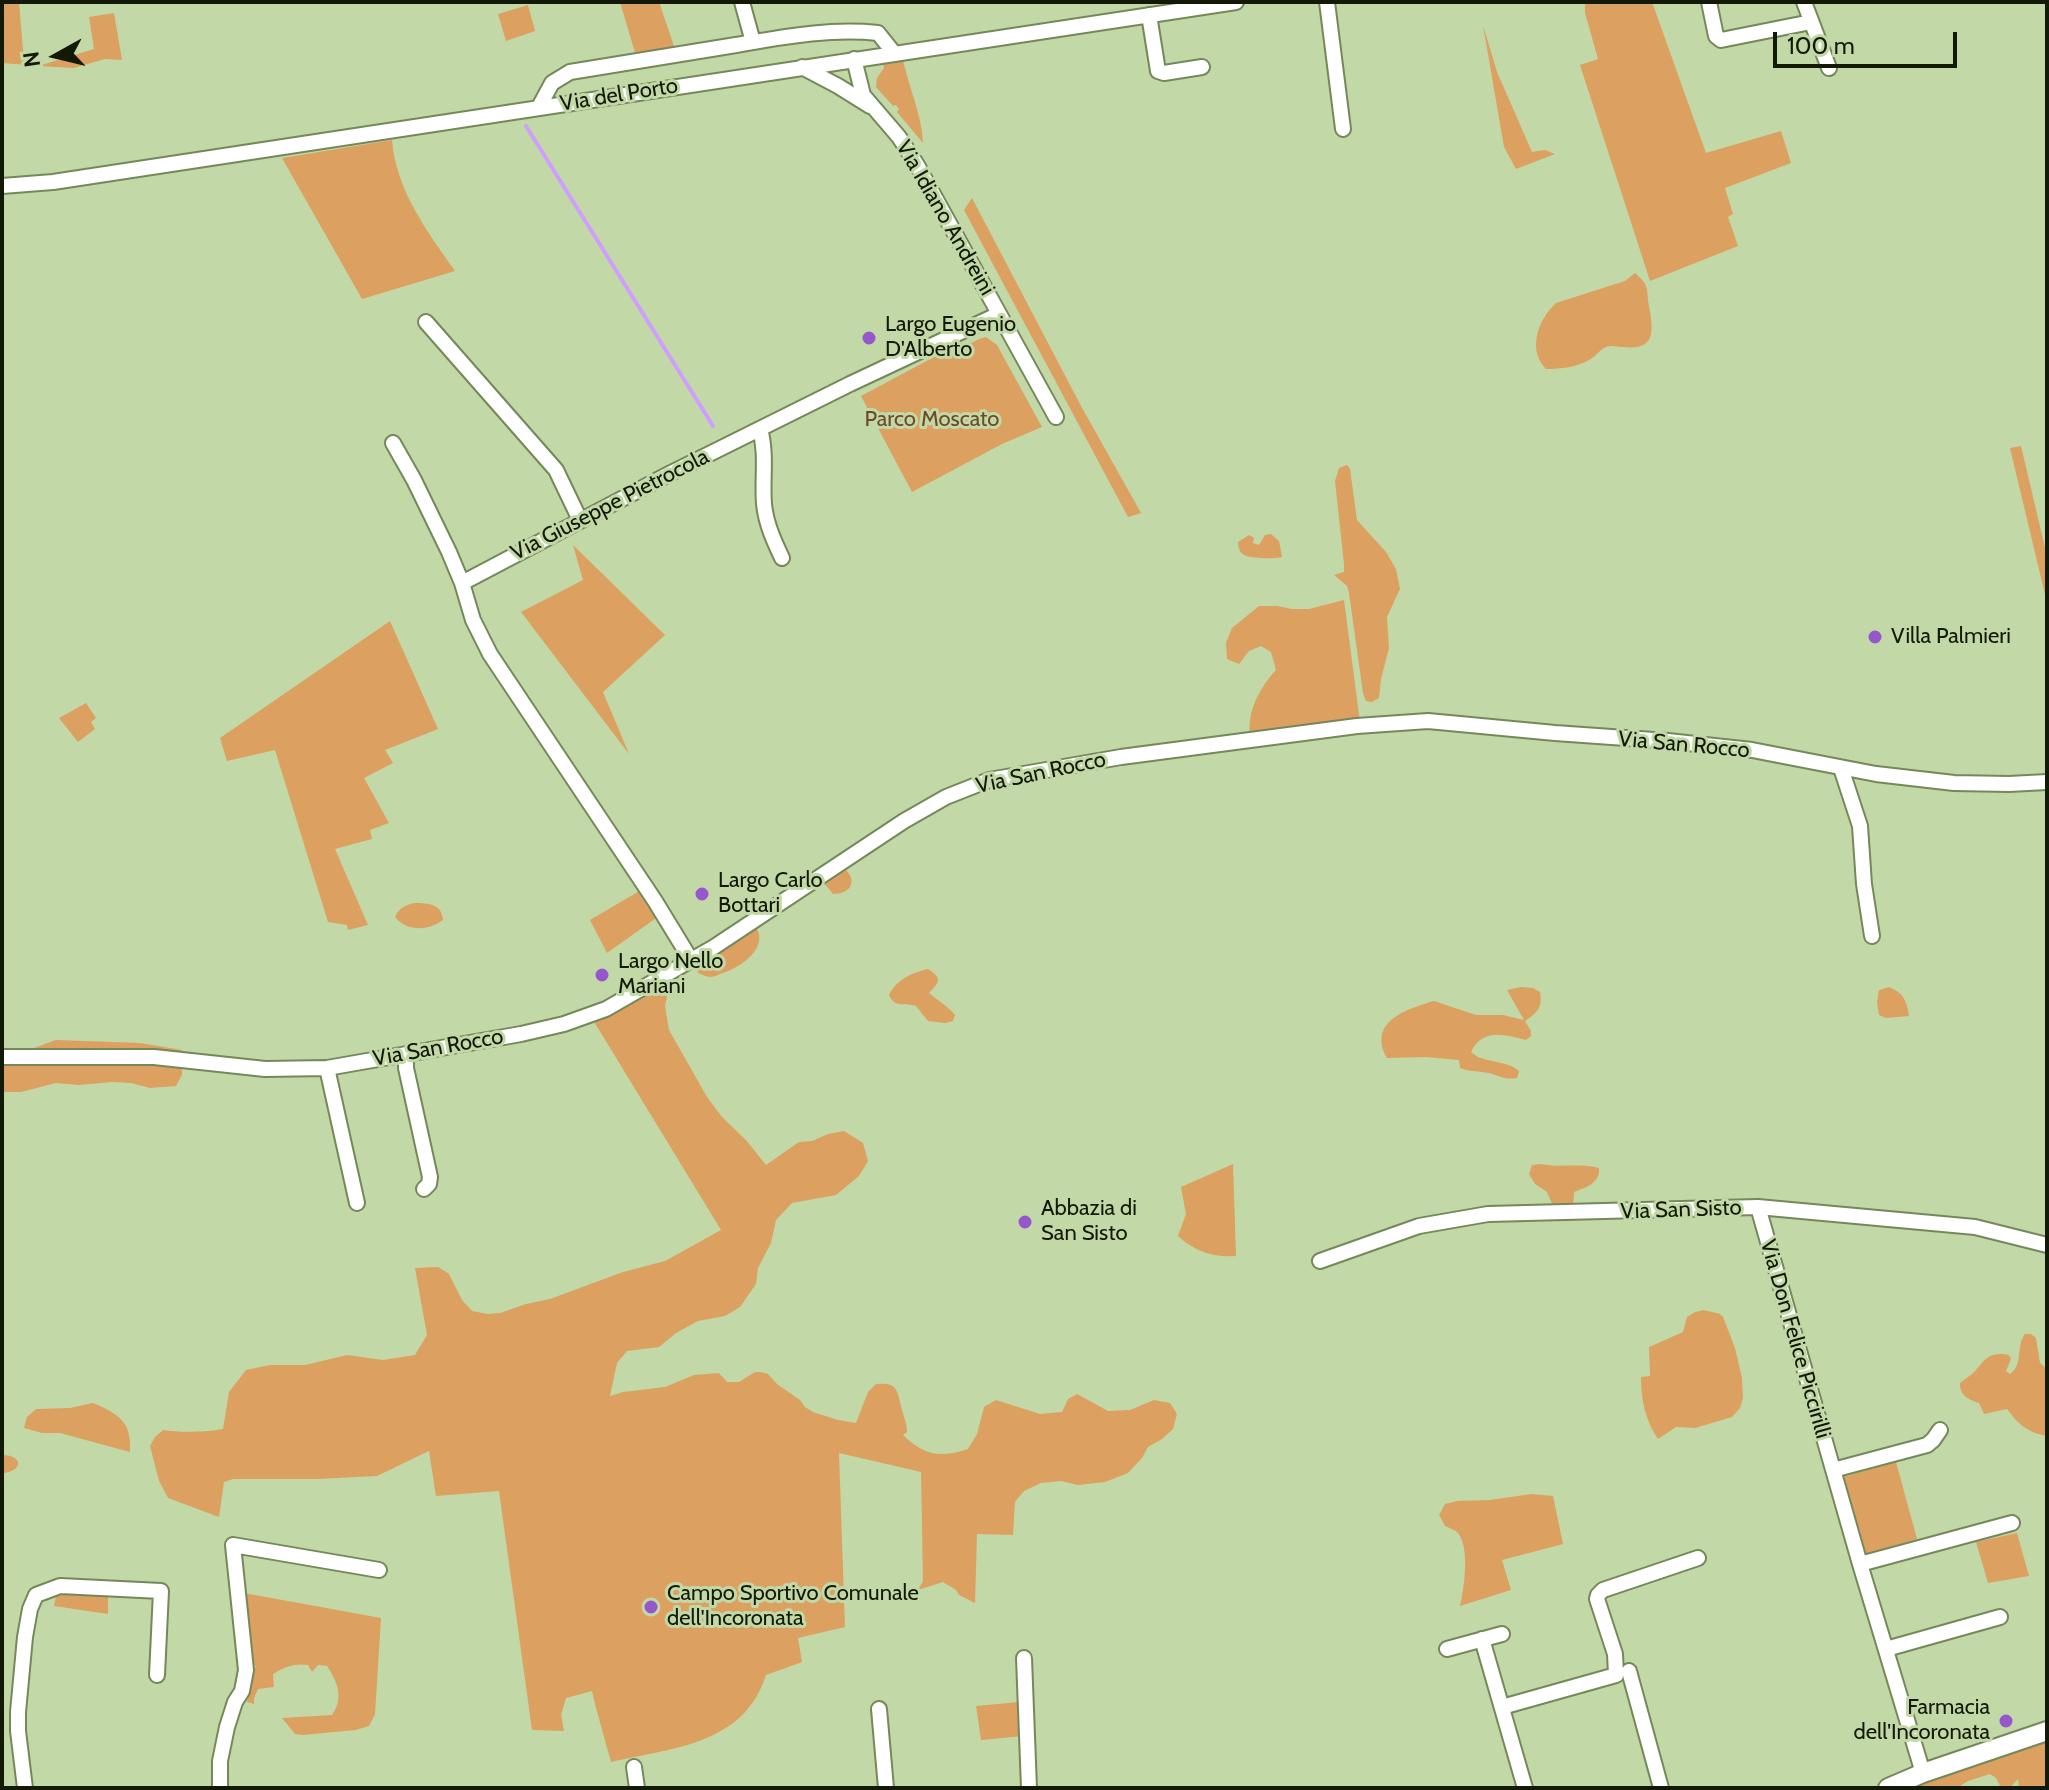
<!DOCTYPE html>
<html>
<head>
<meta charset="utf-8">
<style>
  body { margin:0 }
  #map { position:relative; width:2049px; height:1790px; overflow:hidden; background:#c3d8a7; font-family:Cabin,sans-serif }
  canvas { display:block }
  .frame { position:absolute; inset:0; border:4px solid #121907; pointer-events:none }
  .north { position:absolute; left:16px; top:16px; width:80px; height:80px; -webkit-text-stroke:6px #c3d8a7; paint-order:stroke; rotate:262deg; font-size:22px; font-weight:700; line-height:32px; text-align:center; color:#121907 }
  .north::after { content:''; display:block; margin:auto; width:28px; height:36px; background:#121907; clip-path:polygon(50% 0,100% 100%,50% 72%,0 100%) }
  .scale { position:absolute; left:1773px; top:32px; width:184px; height:36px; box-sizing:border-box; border:4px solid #121907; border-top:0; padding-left:10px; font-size:24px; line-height:28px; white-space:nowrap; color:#121907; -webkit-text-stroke:6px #c3d8a7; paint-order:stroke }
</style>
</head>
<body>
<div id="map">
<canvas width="2049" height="1790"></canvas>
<div class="frame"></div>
<div class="north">N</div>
<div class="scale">100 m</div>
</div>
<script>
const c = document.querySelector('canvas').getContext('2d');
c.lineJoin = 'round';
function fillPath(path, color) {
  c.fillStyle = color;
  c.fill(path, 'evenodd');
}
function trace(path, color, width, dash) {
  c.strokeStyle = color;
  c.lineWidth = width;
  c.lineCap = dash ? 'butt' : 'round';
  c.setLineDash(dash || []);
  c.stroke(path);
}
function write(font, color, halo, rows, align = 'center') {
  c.font = font + ' Cabin,sans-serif';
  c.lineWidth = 6;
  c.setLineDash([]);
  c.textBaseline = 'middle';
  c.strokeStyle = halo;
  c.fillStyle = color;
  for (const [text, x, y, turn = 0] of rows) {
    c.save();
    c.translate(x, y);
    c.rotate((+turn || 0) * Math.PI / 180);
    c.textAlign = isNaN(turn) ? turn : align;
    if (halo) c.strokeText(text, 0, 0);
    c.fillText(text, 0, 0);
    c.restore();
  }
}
fillPath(new Path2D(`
  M 2,2 L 19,2 L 23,50 L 27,65 L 2,63 Z
  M 620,2 L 659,2 L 676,52 L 636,56 Z
  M 1585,2 L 1652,2 L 1706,153 L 1781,131 L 1791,163 L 1725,188 L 1733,214 L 1728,217 L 1738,246 L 1650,281 L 1580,65 L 1598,59 L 1585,13 Z
  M 528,5 L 535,31 L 506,41 L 498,14 Z
  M 114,13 L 122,60 L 105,59 L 74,68 L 38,66 L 94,49 L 89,17 Z
  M 1483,25 L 1497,72 L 1532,152 L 1545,150 L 1555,154 L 1516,169 L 1504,147 Z
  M 903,60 C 909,88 922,115 923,143 L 897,112 L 899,109 L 896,105 L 893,106 L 876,87 L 877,78 L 884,68 L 883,63 Z
  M 392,140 C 396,190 427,231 455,271 L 362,299 L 282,158 Z
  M 972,198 L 1081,406 L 1141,513 L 1128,517 L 964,210 Z
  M 1635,273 C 1650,286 1646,288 1649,306 C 1653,330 1657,351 1623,347 C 1616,347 1611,344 1604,348 C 1599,351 1595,357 1589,360 C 1577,367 1561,369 1546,369 C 1527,350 1538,319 1556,303 L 1625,281 Z
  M 986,337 L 997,345 L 1042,427 L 1002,444 L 912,492 L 861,396 L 951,348 L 954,352 L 979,339 Z
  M 2021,446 L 2047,556 L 2047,603 L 2010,448 Z
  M 1347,465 L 1350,469 L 1357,520 L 1386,552 L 1396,569 L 1400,589 L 1387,617 L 1389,648 L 1381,679 L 1379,698 L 1372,702 L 1366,701 L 1363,693 L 1349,593 L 1347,586 L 1334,575 L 1344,572 L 1344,564 L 1335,481 L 1339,468 Z
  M 1271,534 L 1279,541 L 1282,557 C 1274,559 1252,559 1244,555 C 1239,552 1239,548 1238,542 L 1249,535 L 1254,538 L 1253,543 L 1259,545 L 1265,535 Z
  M 573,545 L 665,635 L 603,692 L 629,754 L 521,612 L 583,580 Z
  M 1344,600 L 1360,722 L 1250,736 C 1247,711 1259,689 1276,670 L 1271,652 L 1261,646 L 1249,651 L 1239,664 L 1227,659 L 1226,643 L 1232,628 L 1259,606 L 1277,606 L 1292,609 L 1309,609 Z
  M 390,621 L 438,729 L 385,750 L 393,763 L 364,778 L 389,823 L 370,830 L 372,839 L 335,849 L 368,925 L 348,930 L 347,925 L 328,922 L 275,750 L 227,761 L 220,738 Z
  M 86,703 L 96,718 L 91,722 L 95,729 L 78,742 L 59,718 Z
  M 846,870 C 858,883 849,894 833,894 L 824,883 L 837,871 Z
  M 641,890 L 659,916 L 607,953 L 590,920 Z
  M 415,903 C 428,903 442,904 443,920 C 428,931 407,932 395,917 C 399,908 405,905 415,903 Z
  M 756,927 C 769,948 741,967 723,973 C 719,974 715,977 710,977 C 706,977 702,974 698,973 L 696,964 Z
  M 928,969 C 943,978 939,983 929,993 C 938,1001 948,1006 955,1015 L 953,1021 L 945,1023 L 928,1021 L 916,1006 C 905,1002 895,1009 889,995 C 897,979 912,973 928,969 Z
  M 671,978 L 665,1006 L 669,1030 L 707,1097 L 722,1117 L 746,1140 L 766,1165 L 799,1142 L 812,1141 L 828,1134 L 844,1131 L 863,1143 L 868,1161 L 859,1176 L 836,1195 L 792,1203 L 776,1220 L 771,1243 L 758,1268 L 756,1284 L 740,1307 L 725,1316 L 698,1321 L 676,1333 L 659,1347 L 627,1351 L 617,1363 L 610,1396 L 623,1392 L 665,1387 L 694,1375 L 719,1373 L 727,1382 L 739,1382 L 755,1372 L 761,1372 L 768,1374 L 777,1384 L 800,1400 L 805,1407 L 813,1412 L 838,1420 L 856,1423 L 868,1392 L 876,1384 C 896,1382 897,1388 901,1406 C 903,1415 907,1423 907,1432 L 903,1435 C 925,1456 940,1458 968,1449 L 977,1434 L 984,1407 L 996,1400 L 1040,1414 L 1062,1412 L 1068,1399 L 1077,1394 L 1108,1411 L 1130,1410 L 1154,1400 L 1170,1403 L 1177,1414 L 1173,1429 L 1162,1439 L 1148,1447 L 1142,1458 L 1128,1473 L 1105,1482 L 1078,1485 L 1061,1481 L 1041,1483 L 1024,1491 L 1015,1502 L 1013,1535 L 977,1534 L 975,1603 L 959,1595 L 956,1590 L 943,1582 L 918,1590 L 923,1581 L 921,1472 L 839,1453 L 845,1627 L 798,1638 L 802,1662 L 766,1675 C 744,1745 672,1748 611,1762 L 596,1708 L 592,1691 L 566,1698 L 561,1715 L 564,1731 L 532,1730 L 499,1491 L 436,1496 L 429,1451 L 377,1476 L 318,1479 L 233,1479 L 224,1482 L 219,1517 L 168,1498 L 159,1481 L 150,1446 L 155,1437 L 163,1430 C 179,1433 208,1432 223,1429 L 229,1392 L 246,1370 L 270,1365 L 305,1365 L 347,1355 L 383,1360 L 415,1355 L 427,1335 L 415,1268 L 438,1267 L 449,1274 L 462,1300 L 472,1311 L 488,1314 L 500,1313 L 526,1304 L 550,1299 L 623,1272 L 665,1261 L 721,1230 L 593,1020 Z
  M 1521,987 L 1533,988 L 1540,992 C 1543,1007 1537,1013 1525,1021 L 1531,1031 L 1531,1036 L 1526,1040 C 1505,1034 1482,1028 1471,1052 C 1483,1064 1506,1059 1519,1071 L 1517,1078 C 1505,1080 1500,1076 1489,1073 C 1479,1071 1470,1072 1460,1068 L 1459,1060 L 1426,1057 L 1387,1058 C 1367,1022 1406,1009 1434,1001 L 1476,1015 L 1503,1015 L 1524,1020 L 1507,990 Z
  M 1889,987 C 1904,993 1907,1002 1909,1016 L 1886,1018 L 1879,1015 L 1877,1002 L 1879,990 Z
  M 56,1040 L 140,1043 L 182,1050 L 182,1075 L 176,1086 L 150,1088 L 131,1083 L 112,1082 L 79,1085 L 56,1083 L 21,1092 L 2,1092 L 2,1052 L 34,1048 Z
  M 1233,1164 L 1236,1256 C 1214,1258 1194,1251 1178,1236 L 1186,1214 L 1181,1187 Z
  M 1541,1164 C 1560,1168 1580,1163 1599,1168 C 1600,1184 1586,1187 1574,1192 L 1573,1206 L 1553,1206 L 1547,1192 L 1535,1184 L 1529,1174 L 1532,1165 Z
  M 1704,1310 L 1720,1314 L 1723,1317 L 1735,1348 L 1742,1378 L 1743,1398 L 1740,1408 L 1732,1417 L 1695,1428 L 1676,1427 L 1658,1439 C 1645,1420 1641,1399 1641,1377 L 1650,1376 L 1649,1347 L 1683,1332 L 1687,1317 L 1695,1312 Z
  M 2025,1334 L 2031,1334 L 2036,1338 L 2040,1363 L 2047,1369 L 2047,1436 C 2028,1433 2018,1424 2007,1409 L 1984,1414 L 1979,1403 C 1969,1400 1959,1395 1960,1383 C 1963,1380 1967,1378 1971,1375 C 1984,1364 1985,1350 2009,1355 L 2011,1359 L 2006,1371 L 2010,1374 C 2024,1364 2015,1348 2025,1334 Z
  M 93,1403 C 119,1414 132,1422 130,1452 L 60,1433 L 42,1433 L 24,1428 L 27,1417 L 36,1409 L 70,1408 Z
  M 2,1455 C 24,1455 23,1472 2,1473 Z
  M 1896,1462 L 1917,1539 L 1866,1554 L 1843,1477 Z
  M 1531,1494 L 1553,1496 L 1563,1544 L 1502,1560 L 1511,1590 L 1460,1606 C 1464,1589 1471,1544 1456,1531 C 1456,1531 1445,1526 1445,1526 L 1439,1515 L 1445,1504 L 1457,1501 L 1490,1500 Z
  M 2017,1533 L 2029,1576 L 1988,1583 L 1976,1542 Z
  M 57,1591 L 108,1596 L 108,1614 L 54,1606 Z
  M 244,1593 L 381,1618 L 375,1714 L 369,1726 L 356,1730 L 302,1735 L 295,1734 L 282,1718 L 332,1715 C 344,1698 338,1683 327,1666 L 318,1665 L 312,1672 L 308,1665 C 294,1663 285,1667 273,1674 L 274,1687 L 258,1689 L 254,1698 L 254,1704 L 247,1702 L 251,1676 L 256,1666 L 252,1665 Z
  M 1019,1702 L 1023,1736 L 981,1740 L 976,1706 Z
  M 2047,1739 C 2047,1756 2044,1771 2047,1788 L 2019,1788 L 2018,1779 L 2010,1788 L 2001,1788 L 1996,1778 L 1990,1774 L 1968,1781 L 1957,1788 L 1903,1788 Z`), '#dca060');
trace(new Path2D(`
  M 526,126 L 713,426`), '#cf9eff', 4);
const minor = new Path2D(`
  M 742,2 L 753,42
  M 1327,2 L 1343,129
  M 1709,2 L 1716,36 L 1721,40 L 1811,22
  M 1804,2 L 1829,68
  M 1149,15 L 1158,71 L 1164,73 L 1202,67
  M 854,59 L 863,95 L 899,137 L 917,165 L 1056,417
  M 802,67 L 838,86 L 870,106
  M 539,107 L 552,83 L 570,72 C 625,63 680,54 736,45 C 783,37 830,28 878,33 L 894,53
  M 2,186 L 53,182 L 1236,2
  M 426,322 L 556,470 L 580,520
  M 760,429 C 767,454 762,479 764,504 C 766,524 774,541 782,558
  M 393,443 L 414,480 L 449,552 L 462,583 L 473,620 L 490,654 L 655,901 L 691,960
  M 462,583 L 671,473 L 850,384 L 999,314
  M 1841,768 L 1860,826 L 1864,884 L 1872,936
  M 406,1054 L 406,1068 L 430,1177 L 429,1184 L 424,1189
  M 2,1057 L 154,1057 L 265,1069 L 327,1068 L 521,1034 L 564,1024 L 606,1009 L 714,947 L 904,821 L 946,797 L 989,780 L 1121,757 L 1357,726 L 1428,721 L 1555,733 L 1668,741 L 1752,750 L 1876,774 L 1954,783 L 2009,784 L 2047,782
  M 327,1068 L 357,1203
  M 1758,1207 L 1860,1564 L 1923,1773
  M 1320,1261 L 1419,1226 L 1488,1214 L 1758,1207 L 1975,1227 L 2047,1245
  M 1833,1470 L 1927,1445 L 1933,1440 L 1940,1430
  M 1860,1564 L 2012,1523
  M 1482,1639 L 1525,1788
  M 1447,1649 L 1502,1634
  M 1886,1649 L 2000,1617
  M 1024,1658 L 1029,1788
  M 1629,1671 L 1661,1788
  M 1502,1707 L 1616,1675 L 1615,1654 L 1597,1599 L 1598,1595 L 1603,1590 L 1698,1558
  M 879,1709 L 886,1788
  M 634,1767 L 637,1788
  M 25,1788 L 18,1731 L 18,1712 L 25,1637 L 30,1609 L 36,1595 L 60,1586 L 161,1591 L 157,1675
  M 220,1788 L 220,1761 L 227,1727 L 235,1702 L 242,1691 L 246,1670 L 233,1545 L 379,1570`);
const major = new Path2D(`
  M 1888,1788 L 1923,1773 L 2047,1731`);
trace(minor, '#75885a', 18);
trace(major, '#75885a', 22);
trace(minor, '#fff', 14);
trace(major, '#fff', 18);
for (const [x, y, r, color] of [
  [869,338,8,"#9657cd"],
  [1875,637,8,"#9657cd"],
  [702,894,8,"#9657cd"],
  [602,975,8,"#9657cd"],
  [1025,1222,8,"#9657cd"],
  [651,1607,8,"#9657cd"],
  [2006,1721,8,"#9657cd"]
]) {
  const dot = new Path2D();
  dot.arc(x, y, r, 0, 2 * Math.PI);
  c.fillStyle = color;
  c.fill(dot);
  trace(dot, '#c3d8a7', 3);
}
write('22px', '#121907', '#c3d8a7', [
  ["Via del Porto",619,95,-9],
  ["Via Idiano Andreini",945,218,60],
  ["Via Giuseppe Pietrocola",610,505,-27],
  ["Via San Rocco",1684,745,5],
  ["Via San Rocco",1041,773,-12],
  ["Via San Rocco",438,1048,-10],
  ["Via San Sisto",1681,1210,-2],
  ["Via Don Felice Piccirilli",1795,1339,74]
]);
write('22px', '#121907', '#c3d8a7', [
  ["Largo Eugenio",885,325],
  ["D'Alberto",885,350],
  ["Villa Palmieri",1891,637],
  ["Largo Carlo",718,881],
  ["Bottari",718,906],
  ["Largo Nello",618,962],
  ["Mariani",618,987],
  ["Abbazia di",1041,1209],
  ["San Sisto",1041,1234],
  ["Campo Sportivo Comunale",667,1594],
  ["dell'Incoronata",667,1619],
  ["Farmacia",1990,1708,"right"],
  ["dell'Incoronata",1990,1733,"right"]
], 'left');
write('22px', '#6d4b27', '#c3d8a7', [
  ["Parco Moscato",932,420]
]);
</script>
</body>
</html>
